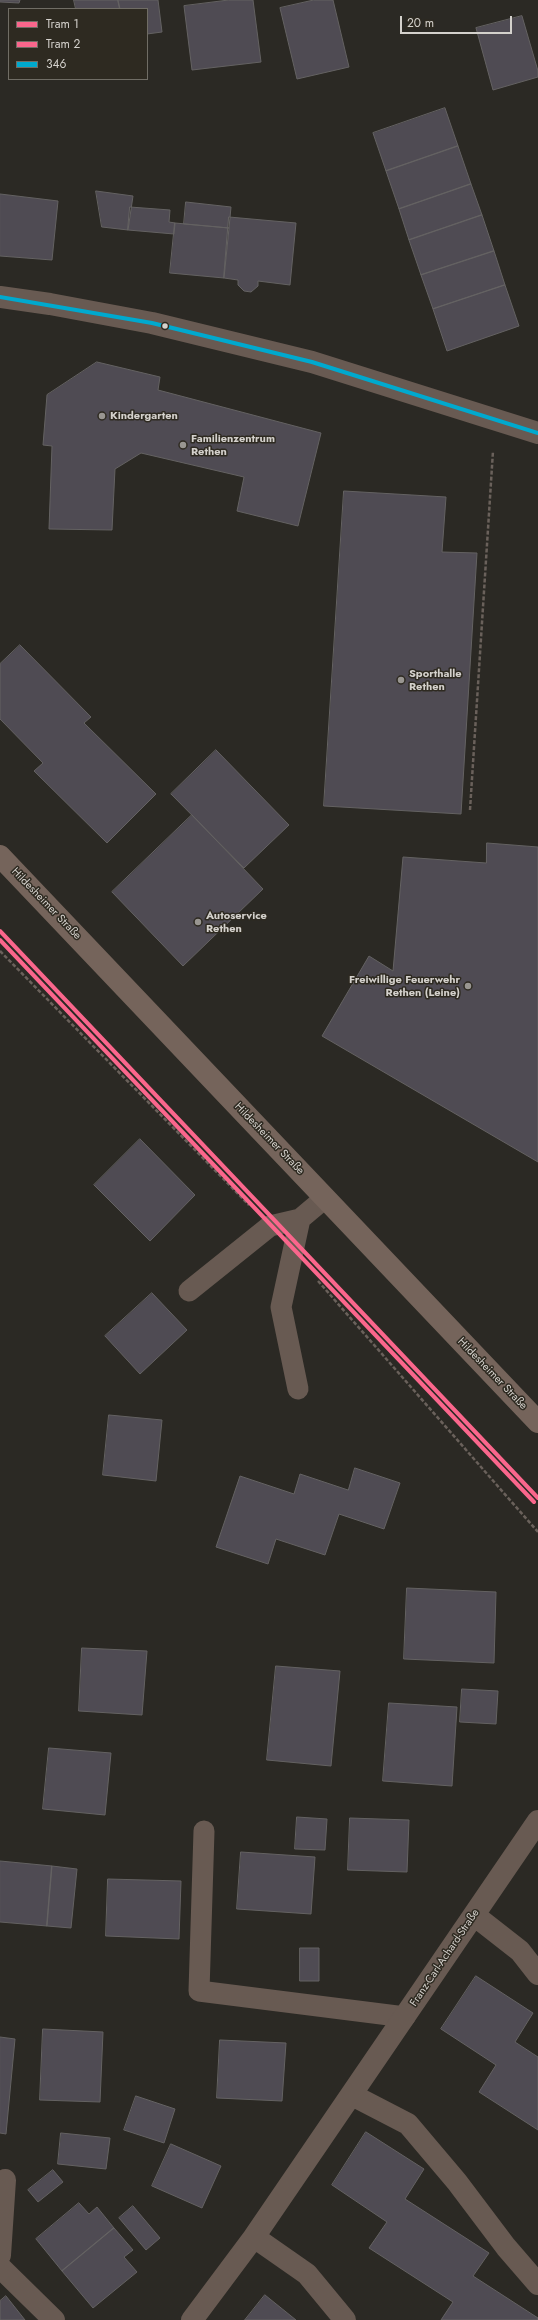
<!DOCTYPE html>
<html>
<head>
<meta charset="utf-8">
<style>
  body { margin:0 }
  #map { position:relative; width:538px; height:2320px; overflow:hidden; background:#2b2924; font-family:Jost,sans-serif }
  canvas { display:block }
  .legend { position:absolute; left:8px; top:8px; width:140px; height:72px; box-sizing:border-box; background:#2e2a21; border:1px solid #706d65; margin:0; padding:5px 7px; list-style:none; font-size:12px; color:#d4d1cc }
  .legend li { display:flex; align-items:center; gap:8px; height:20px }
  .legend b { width:20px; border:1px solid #706d65 }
  .scale { position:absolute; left:400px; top:16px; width:112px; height:18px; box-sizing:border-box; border:2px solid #d4d1cc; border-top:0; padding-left:5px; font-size:12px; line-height:14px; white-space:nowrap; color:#d4d1cc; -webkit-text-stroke:3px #2e2a21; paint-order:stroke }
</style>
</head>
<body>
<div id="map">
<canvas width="538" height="2320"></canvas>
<ul class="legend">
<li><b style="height:5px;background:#fa668c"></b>Tram 1</li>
<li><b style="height:5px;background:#fa668c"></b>Tram 2</li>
<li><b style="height:5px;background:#00a9ce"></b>346</li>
</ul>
<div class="scale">20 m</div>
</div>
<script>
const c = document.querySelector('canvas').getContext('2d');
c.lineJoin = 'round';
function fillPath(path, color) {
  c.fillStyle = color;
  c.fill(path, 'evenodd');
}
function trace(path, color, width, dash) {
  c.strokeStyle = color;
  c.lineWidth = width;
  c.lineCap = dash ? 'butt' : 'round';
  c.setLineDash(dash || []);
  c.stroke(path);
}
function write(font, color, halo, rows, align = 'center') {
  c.font = font + ' Jost,sans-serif';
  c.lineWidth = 3;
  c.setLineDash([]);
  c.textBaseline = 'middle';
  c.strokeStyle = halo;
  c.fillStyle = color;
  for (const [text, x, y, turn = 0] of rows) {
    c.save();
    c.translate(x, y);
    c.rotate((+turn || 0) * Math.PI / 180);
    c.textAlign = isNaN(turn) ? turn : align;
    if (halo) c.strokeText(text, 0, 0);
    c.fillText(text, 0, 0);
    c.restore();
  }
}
const building = new Path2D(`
  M 0,0 L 20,0 L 19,3 L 0,2 Z
  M 74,0 L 118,0 L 120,9 L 76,9 Z
  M 118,0 L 158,0 L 162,32 L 147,34 L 147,9 L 120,9 Z
  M 229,0 L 253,0 L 261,62 L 192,70 L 184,6 Z
  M 314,0 L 333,0 L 349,67 L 297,79 L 280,8 Z
  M 522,16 L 538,71 L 538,77 L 493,90 L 476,28 Z
  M 445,108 L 458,146 L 386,171 L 373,133 Z
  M 458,146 L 471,184 L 399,209 L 386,171 Z
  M 471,184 L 482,215 L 409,240 L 399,209 Z
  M 96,191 L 133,196 L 128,230 L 102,227 Z
  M 0,194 L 58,201 L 52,260 L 0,256 Z
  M 186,202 L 231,207 L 229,228 L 184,224 Z
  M 130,207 L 170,210 L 169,222 L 175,223 L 174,234 L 128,230 Z
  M 482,215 L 494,251 L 421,275 L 409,240 Z
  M 229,217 L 296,223 L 290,285 L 258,281 L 258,286 L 251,292 L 244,291 L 238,285 L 238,280 L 224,278 Z
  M 175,223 L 229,228 L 224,278 L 170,273 Z
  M 494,251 L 505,285 L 433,309 L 421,275 Z
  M 505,285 L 519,326 L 447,351 L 433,309 Z
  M 97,362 L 160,377 L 158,390 L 321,433 L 298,526 L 237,511 L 244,477 L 141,453 L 115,469 L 112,530 L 49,529 L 52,446 L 43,445 L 47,395 Z
  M 344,491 L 446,497 L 442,552 L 477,553 L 461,814 L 324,806 Z
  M 20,645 L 91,717 L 84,723 L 156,794 L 107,843 L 34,771 L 43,763 L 0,719 L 0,664 Z
  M 216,750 L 289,825 L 244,868 L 171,794 Z
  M 192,815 L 263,889 L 183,966 L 112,892 Z
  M 487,843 L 538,847 L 538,1162 L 322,1036 L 369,956 L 393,971 L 403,857 L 486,863 Z
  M 140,1139 L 195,1195 L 150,1241 L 94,1185 Z
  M 152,1293 L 187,1330 L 140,1374 L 105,1336 Z
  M 109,1415 L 162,1420 L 156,1481 L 103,1475 Z
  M 355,1468 L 400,1483 L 384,1529 L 339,1514 L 325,1555 L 276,1539 L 268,1564 L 216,1547 L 240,1476 L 294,1494 L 300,1474 L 348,1490 Z
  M 407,1588 L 496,1592 L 494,1663 L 404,1659 Z
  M 82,1648 L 147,1651 L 142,1715 L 79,1711 Z
  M 276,1666 L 340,1671 L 331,1766 L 267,1760 Z
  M 462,1689 L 498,1691 L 496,1724 L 460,1722 Z
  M 389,1703 L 457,1707 L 452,1786 L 383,1781 Z
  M 49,1748 L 111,1753 L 105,1815 L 43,1809 Z
  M 297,1817 L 327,1819 L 325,1850 L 295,1849 Z
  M 350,1818 L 409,1820 L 407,1872 L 348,1870 Z
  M 241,1852 L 315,1857 L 311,1914 L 237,1909 Z
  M 0,1861 L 52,1866 L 47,1926 L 0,1922 Z
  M 52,1866 L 77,1869 L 71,1928 L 47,1926 Z
  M 108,1879 L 181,1881 L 179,1939 L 106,1936 Z
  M 300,1948 L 319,1948 L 319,1981 L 300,1981 Z
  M 476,1976 L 533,2013 L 515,2042 L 538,2057 L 538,2130 L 479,2092 L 496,2065 L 441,2029 Z
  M 43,2029 L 103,2032 L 100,2102 L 40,2100 Z
  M 0,2037 L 15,2039 L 6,2134 L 0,2133 Z
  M 220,2040 L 286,2043 L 282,2101 L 217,2098 Z
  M 136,2096 L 175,2109 L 164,2143 L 124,2130 Z
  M 366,2132 L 424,2169 L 405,2199 L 489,2253 L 473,2276 L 538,2318 L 538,2320 L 441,2320 L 453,2302 L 369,2248 L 387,2222 L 332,2185 Z
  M 61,2133 L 110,2138 L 106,2169 L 58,2164 Z
  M 171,2144 L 221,2166 L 202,2208 L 152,2186 Z
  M 53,2170 L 63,2182 L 38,2202 L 28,2190 Z
  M 79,2203 L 89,2214 L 97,2207 L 114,2228 L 62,2271 L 36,2239 Z
  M 133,2206 L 160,2238 L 146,2250 L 119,2218 Z
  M 114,2228 L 133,2250 L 124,2257 L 137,2272 L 93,2308 L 62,2271 Z
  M 265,2295 L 296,2320 L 245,2320 Z
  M 6,2296 L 25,2320 L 0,2320 L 0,2301 Z`);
fillPath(building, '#4f4b53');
trace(building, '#646262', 1);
trace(new Path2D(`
  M 470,810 L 493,451
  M 0,951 L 249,1205
  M 318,1281 L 538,1532`), '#6a615b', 2.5, [4, 2]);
trace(new Path2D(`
  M 189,1291 L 270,1226 L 300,1219 L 325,1198
  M 298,1389 L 281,1307 L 300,1219
  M 204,1831 L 199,1991 L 405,2017`), '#685a52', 21);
trace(new Path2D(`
  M 0,297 L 50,304 L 152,323 L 312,362 L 538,433
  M 474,1915 L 520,1951 L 538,1974
  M 352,2095 L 408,2124 L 457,2182 L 506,2247 L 538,2284
  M 254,2237 L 307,2274 L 345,2320
  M 0,2255 L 5,2180
  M 0,2267 L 54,2320
  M 192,2320 L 254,2237 L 538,1821`), '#685a52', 22);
trace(new Path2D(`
  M 0,856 L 538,1422`), '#75645b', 22);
trace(new Path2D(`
  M 0,297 L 152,323 L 312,362 L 538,433`), '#00a9ce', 4);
trace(new Path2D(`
  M 0,931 L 538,1498`), '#fa668c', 4);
trace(new Path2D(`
  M 0,940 L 534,1502`), '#fa668c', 4);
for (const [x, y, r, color] of [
  [165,326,3.5,"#d4d1cc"],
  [102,416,4,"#999691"],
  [183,445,4,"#999691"],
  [401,680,4,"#999691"],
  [198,922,4,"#999691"],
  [468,986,4,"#999691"]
]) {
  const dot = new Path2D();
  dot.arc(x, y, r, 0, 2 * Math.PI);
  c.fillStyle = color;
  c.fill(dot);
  trace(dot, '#2e2a21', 1.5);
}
write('bold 11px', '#d4d1cc', '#2e2a21', [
  ["Kindergarten",110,416],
  ["Familienzentrum",191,439],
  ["Rethen",191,452],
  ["Sporthalle",409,674],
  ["Rethen",409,687],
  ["Autoservice",206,916],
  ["Rethen",206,929],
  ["Freiwillige Feuerwehr",460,980,"right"],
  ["Rethen (Leine)",460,993,"right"]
], 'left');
write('11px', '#d4d1cc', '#2e2a21', [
  ["Hildesheimer Straße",46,904,46],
  ["Hildesheimer Straße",269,1139,46],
  ["Hildesheimer Straße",492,1374,46],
  ["Franz-Carl-Achard-Straße",445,1958,-56]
]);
</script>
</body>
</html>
